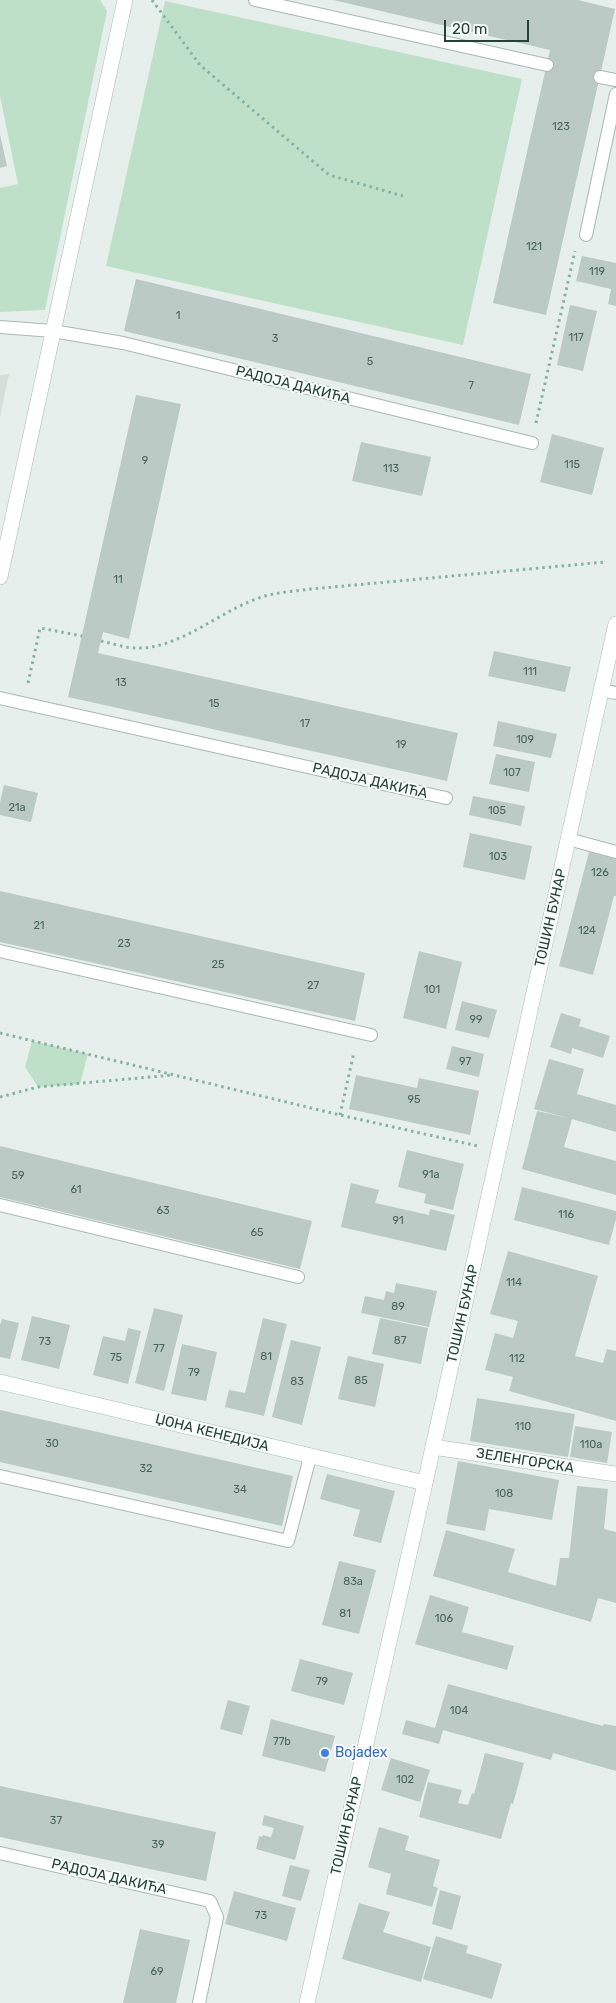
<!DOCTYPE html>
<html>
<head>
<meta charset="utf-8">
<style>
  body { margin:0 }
  #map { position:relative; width:616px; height:2003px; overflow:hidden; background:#e6efeb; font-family:Rubik,sans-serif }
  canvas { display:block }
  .scale { position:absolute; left:444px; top:20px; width:85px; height:22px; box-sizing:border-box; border:2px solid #24423a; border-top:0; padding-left:6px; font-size:15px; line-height:18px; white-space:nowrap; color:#24423a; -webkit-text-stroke:4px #f7fbf9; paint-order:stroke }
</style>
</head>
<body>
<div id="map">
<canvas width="616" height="2003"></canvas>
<div class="scale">20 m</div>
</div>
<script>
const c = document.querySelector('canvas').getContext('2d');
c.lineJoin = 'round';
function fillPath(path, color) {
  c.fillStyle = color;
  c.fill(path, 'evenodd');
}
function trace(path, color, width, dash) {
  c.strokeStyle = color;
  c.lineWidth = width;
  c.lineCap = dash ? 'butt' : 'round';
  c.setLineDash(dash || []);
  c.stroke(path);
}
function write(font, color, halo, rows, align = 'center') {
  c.font = font + ' Rubik,sans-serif';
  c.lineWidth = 4;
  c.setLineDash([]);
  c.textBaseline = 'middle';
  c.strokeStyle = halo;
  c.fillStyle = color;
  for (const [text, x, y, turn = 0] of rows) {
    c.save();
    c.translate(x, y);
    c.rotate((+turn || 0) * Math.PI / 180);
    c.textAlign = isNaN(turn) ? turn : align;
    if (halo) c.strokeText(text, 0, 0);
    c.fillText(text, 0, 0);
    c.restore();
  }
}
fillPath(new Path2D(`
  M 9,374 L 0,417 L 0,375 Z`), '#d4dfda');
fillPath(new Path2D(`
  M 0,0 L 100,0 L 107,11 L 45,310 L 0,312 L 0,188 L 18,184 L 0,96 Z
  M 165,1 L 522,79 L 463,345 L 106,266 Z
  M 32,1041 L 88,1054 L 80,1084 L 38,1087 L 25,1067 Z`), '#bfe0c8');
fillPath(new Path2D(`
  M 333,0 L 578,0 L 615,9 L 546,315 L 493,303 L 550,50 Z
  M 0,135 L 7,166 L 0,168 Z
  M 582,256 L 616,263 L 616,306 L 608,304 L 611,289 L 576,281 Z
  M 136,279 L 531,374 L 519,425 L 124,331 Z
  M 570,305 L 597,311 L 583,371 L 557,365 Z
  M 136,395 L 181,404 L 129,639 L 103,632 L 98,653 L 458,733 L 447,781 L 68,697 Z
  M 552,434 L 604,448 L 592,495 L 540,482 Z
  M 361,442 L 431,457 L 422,496 L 352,481 Z
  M 494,651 L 571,667 L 565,692 L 488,676 Z
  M 498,721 L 557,734 L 551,758 L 493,746 Z
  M 496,754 L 535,762 L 529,792 L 489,784 Z
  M 4,785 L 38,793 L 31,822 L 0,815 L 0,802 Z
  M 473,796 L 525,806 L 521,826 L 469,815 Z
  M 470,833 L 532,846 L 525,880 L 463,867 Z
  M 589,852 L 616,859 L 616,896 L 614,896 L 593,975 L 559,966 Z
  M 0,891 L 365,973 L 355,1021 L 0,942 Z
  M 419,951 L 462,962 L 446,1029 L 403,1018 Z
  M 462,1001 L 497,1010 L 489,1038 L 455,1030 Z
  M 561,1013 L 581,1019 L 579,1026 L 610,1036 L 603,1058 L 572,1048 L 571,1054 L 550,1047 Z
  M 452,1046 L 484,1054 L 479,1077 L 446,1069 Z
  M 549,1059 L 584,1069 L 577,1094 L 616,1105 L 616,1132 L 572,1119 L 564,1147 L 616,1161 L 616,1195 L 522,1169 L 537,1111 L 568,1118 L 534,1109 Z
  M 356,1075 L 417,1088 L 419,1078 L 479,1091 L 470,1135 L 349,1109 Z
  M 0,1146 L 312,1221 L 300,1269 L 0,1197 Z
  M 407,1150 L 464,1164 L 453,1210 L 424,1203 L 426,1194 L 398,1187 Z
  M 351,1183 L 379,1190 L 375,1203 L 429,1215 L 430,1209 L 455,1215 L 446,1251 L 341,1227 Z
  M 522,1187 L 616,1211 L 616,1219 L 609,1245 L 514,1220 Z
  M 508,1251 L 598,1276 L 575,1356 L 603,1363 L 607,1349 L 616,1351 L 616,1421 L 509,1391 L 513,1377 L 485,1370 L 495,1333 L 513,1338 L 518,1321 L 490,1314 Z
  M 396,1283 L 437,1291 L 429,1327 L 361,1313 L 365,1296 L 384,1300 L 386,1291 L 394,1293 Z
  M 154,1308 L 183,1315 L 164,1391 L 135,1383 Z
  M 32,1316 L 70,1325 L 59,1369 L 21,1360 Z
  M 263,1318 L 287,1324 L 264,1416 L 225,1407 L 229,1390 L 245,1393 Z
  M 380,1318 L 428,1328 L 421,1364 L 372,1354 Z
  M 2,1319 L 19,1323 L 10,1359 L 0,1357 L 0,1325 Z
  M 128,1328 L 141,1331 L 128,1384 L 93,1375 L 103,1336 L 125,1341 Z
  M 291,1340 L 321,1347 L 302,1425 L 272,1417 Z
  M 182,1344 L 217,1352 L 206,1401 L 171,1394 Z
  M 348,1356 L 384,1364 L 375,1407 L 338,1399 Z
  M 477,1398 L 575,1414 L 568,1457 L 470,1441 Z
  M 0,1410 L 293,1476 L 282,1526 L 0,1462 Z
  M 575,1426 L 612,1432 L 607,1463 L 570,1457 Z
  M 458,1461 L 559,1480 L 552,1520 L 489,1509 L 485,1531 L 446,1524 Z
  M 327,1474 L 395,1491 L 381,1543 L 353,1536 L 360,1510 L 320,1499 Z
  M 577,1486 L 608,1489 L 604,1529 L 616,1532 L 616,1603 L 598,1598 L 591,1622 L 433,1576 L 446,1530 L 515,1549 L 508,1572 L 556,1586 L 560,1558 L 569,1558 Z
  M 339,1561 L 376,1570 L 359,1634 L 322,1625 Z
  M 430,1595 L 469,1607 L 462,1632 L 514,1646 L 507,1670 L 415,1644 Z
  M 300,1659 L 353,1673 L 344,1705 L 291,1691 Z
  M 448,1684 L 603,1726 L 604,1724 L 616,1726 L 616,1771 L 553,1753 L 551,1760 L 443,1730 L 439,1744 L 402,1734 L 406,1720 L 435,1728 Z
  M 228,1700 L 250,1706 L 242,1735 L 220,1729 Z
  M 271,1719 L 335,1736 L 325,1772 L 262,1756 Z
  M 485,1753 L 524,1763 L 513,1804 L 511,1803 L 501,1839 L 419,1817 L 428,1782 L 462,1790 L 458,1803 L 468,1805 L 472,1793 L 474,1794 Z
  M 391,1758 L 430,1770 L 420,1802 L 381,1790 Z
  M 0,1786 L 216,1832 L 206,1881 L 0,1837 Z
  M 264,1815 L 304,1826 L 295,1860 L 256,1849 L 259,1836 L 262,1837 L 263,1835 L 271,1837 L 274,1828 L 262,1825 Z
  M 379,1827 L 409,1836 L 405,1850 L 440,1860 L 433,1886 L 438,1888 L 432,1907 L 386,1894 L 391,1874 L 368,1867 Z
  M 290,1865 L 310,1870 L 301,1901 L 282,1896 Z
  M 440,1890 L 461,1896 L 452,1930 L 432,1924 Z
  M 234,1891 L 296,1908 L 287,1941 L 225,1924 Z
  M 359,1903 L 390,1912 L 383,1932 L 431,1947 L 421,1982 L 342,1959 Z
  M 140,1929 L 190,1940 L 176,2003 L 123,2003 Z
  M 436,1936 L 468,1946 L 466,1953 L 502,1964 L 492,1999 L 423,1979 Z`), '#bbcac4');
const lane = new Path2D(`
  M 255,0 L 547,65
  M 600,77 L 616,80
  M 586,235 L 616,94
  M 0,327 L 53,331 L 123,343 L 532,443
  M 601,690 L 616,693
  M 0,698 L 446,798
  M 568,839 L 616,852
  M 0,951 L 371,1035
  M 0,1205 L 298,1277
  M 0,1476 L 288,1541 L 310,1457
  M 0,1853 L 210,1901 L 217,1917 L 199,2003`);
const street = new Path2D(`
  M 0,577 L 125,0
  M 433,1447 L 616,1474`);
const secondary = new Path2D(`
  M 0,1382 L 425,1483
  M 307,2003 L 415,1528 L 616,624`);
trace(lane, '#a8b8b2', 14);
trace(street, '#a8b8b2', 16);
trace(secondary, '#a4bbb3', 16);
trace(new Path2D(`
  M 152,0 L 200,65 L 329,175 L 403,196
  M 536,423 L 575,251
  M 101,641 C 112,643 124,648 135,648 C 181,650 222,608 265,596 C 280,592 296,591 311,589 L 605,562
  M 28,683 L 40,628 L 82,636
  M 0,1033 L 340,1115 L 478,1146
  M 0,1097 L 38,1087 L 173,1075
  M 340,1115 L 354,1052`), '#86b3a5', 3, [2.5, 4]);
trace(lane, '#fff', 12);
trace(street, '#fff', 15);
trace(secondary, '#fff', 15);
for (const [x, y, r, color] of [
  [325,1753,5,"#3f7fe0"]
]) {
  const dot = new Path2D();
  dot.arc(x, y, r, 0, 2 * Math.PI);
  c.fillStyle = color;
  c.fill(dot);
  trace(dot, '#f7fbf9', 2);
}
write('11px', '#4a645c', null, [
  ["123",561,127],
  ["121",534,247],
  ["119",597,272],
  ["1",178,316],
  ["117",576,338],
  ["3",275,339],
  ["5",370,362],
  ["7",471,386],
  ["9",145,461],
  ["115",572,465],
  ["113",391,469],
  ["11",118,580],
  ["111",530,672],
  ["13",121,683],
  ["15",214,704],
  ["17",305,724],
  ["109",525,740],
  ["19",401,745],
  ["107",512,773],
  ["21a",17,808],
  ["105",497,811],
  ["103",498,857],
  ["126",600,873],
  ["21",39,926],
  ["124",587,931],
  ["23",124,944],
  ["25",218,965],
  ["27",313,986],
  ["101",432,990],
  ["99",476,1020],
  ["97",465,1062],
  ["95",414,1100],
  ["91a",431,1175],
  ["59",18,1176],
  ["61",76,1190],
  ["63",163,1211],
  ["116",566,1215],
  ["91",398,1221],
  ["65",257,1233],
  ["114",514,1283],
  ["89",398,1307],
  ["87",400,1341],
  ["73",45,1342],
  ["77",159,1349],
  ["81",266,1357],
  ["75",116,1358],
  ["112",517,1359],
  ["79",194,1373],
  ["85",361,1381],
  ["83",297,1382],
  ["110",523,1427],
  ["30",52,1444],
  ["110a",591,1445],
  ["32",146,1469],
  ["34",240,1490],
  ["108",504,1494],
  ["83a",353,1582],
  ["81",345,1614],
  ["106",444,1619],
  ["79",322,1682],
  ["104",459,1711],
  ["77b",282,1742],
  ["102",405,1780],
  ["37",56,1821],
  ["39",158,1845],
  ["73",261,1916],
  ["69",157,1972]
]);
write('14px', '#24423a', '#f7fbf9', [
  ["РАДОЈА ДАКИЋА",293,385,14],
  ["РАДОЈА ДАКИЋА",370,781,13],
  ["ТОШИН БУНАР",551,918,-77],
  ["ТОШИН БУНАР",463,1314,-77],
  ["ЏОНА КЕНЕДИЈА",212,1433,14],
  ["ЗЕЛЕНГОРСКА",525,1461,9],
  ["ТОШИН БУНАР",347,1826,-77],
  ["РАДОЈА ДАКИЋА",109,1877,13]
]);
write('14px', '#366cbe', '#f7fbf9', [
  ["Bojadex",335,1753]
], 'left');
</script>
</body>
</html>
